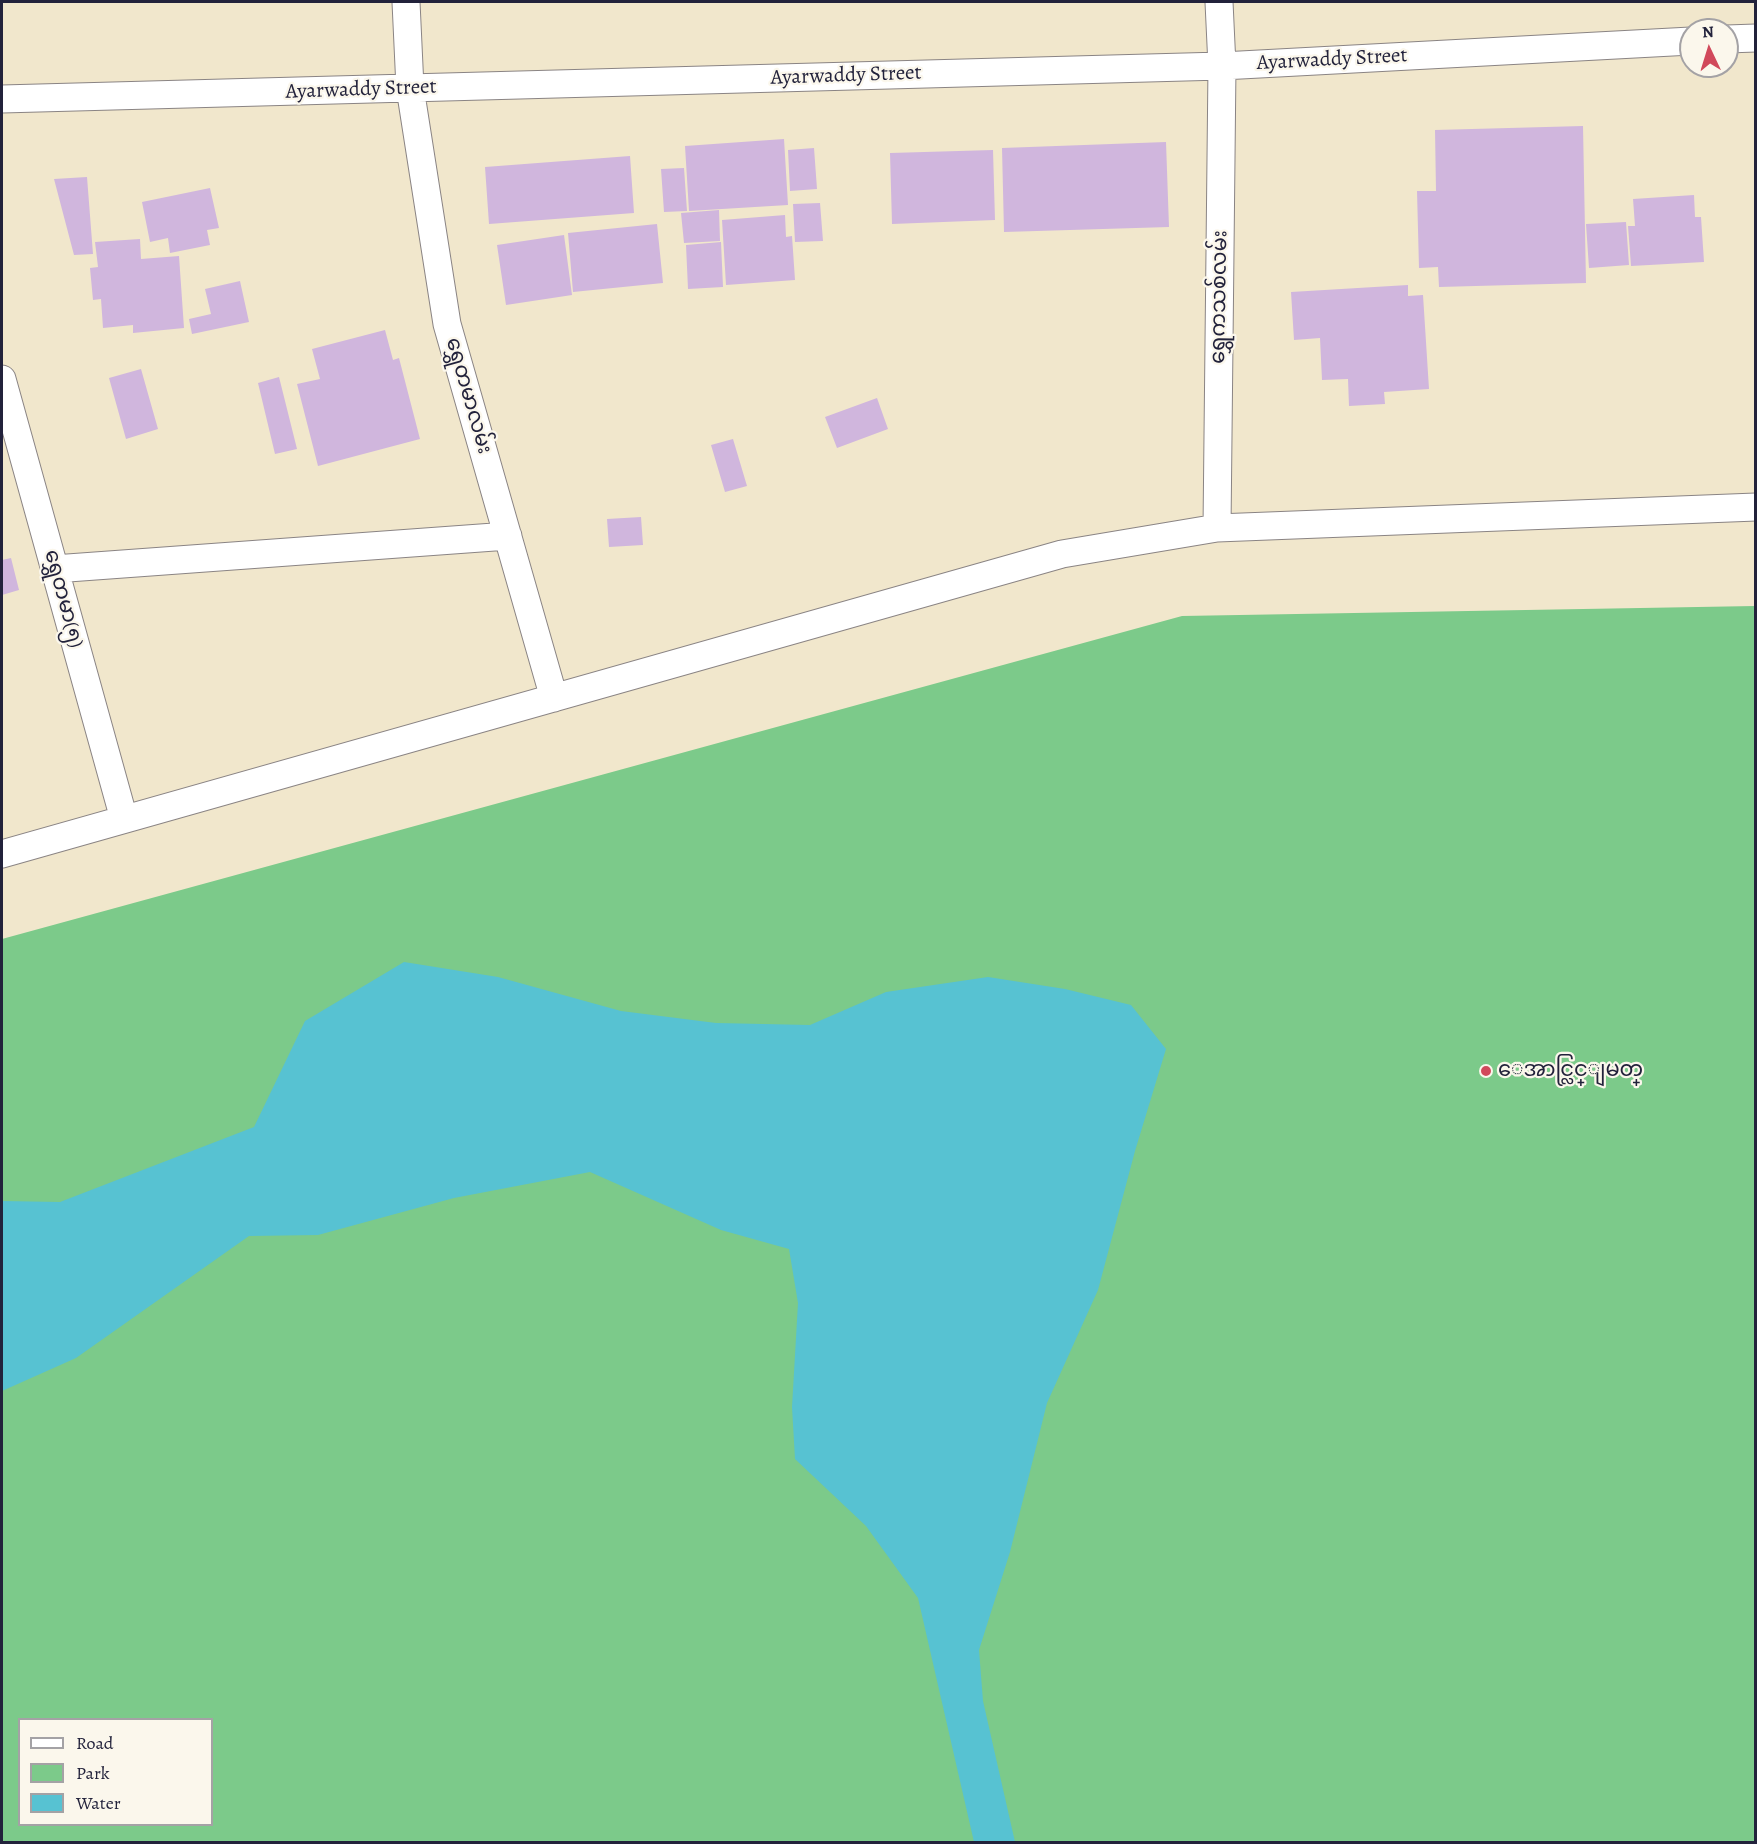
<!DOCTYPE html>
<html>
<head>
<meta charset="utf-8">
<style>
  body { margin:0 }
  #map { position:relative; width:1757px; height:1844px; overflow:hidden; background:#f1e7cc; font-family:Alegreya,serif }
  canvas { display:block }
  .frame { position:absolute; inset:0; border:3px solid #22223b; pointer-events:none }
  .legend { position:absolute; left:18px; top:1718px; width:195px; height:108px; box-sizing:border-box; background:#fbf7ec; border:2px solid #a4a2a5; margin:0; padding:8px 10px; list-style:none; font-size:18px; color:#22223b }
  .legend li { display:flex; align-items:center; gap:12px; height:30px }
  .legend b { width:30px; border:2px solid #a4a2a5 }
  .north { position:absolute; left:1679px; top:18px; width:60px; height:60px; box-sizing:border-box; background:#fbf7ec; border:2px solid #a4a2a5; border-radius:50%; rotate:356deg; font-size:16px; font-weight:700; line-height:24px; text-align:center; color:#22223b }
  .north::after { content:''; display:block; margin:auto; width:21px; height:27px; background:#d1495b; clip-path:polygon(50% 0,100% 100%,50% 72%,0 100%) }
</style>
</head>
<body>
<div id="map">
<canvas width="1757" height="1844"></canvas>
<div class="frame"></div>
<ul class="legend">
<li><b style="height:8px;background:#fff"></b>Road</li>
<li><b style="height:16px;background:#7cca8a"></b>Park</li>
<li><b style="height:16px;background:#57c2d2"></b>Water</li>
</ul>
<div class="north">N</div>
</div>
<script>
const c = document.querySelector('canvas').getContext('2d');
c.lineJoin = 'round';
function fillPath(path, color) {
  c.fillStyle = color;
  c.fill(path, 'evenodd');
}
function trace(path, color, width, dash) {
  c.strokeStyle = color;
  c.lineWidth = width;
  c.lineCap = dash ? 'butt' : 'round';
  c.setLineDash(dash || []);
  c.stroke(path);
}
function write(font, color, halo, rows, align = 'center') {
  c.font = font + ' Alegreya,"Noto Sans Myanmar",serif';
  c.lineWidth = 4.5;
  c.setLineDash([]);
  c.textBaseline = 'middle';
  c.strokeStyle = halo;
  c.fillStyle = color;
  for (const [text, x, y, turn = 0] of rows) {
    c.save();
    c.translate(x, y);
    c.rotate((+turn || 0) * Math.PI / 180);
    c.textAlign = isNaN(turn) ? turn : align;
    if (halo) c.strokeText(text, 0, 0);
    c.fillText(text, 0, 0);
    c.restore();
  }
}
fillPath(new Path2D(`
  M 1755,606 L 1755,1842 L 2,1842 L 2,939 L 1182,616 ZM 20,1720 L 212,1720 L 212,1824 L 20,1824 Z`), '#7cca8a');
fillPath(new Path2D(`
  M 404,962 L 498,977 L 621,1011 L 716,1023 L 810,1025 L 886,992 L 988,977 L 1065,989 L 1131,1005 L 1166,1049 L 1135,1151 L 1098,1290 L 1047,1403 L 1010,1552 L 979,1650 L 983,1701 L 1015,1842 L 974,1842 L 918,1598 L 866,1526 L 795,1459 L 792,1407 L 798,1303 L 789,1249 L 721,1230 L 590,1172 L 454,1198 L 318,1235 L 249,1236 L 76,1358 L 2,1391 L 2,1201 L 60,1202 L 254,1127 L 305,1021 Z`), '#57c2d2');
fillPath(new Path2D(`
  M 1583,126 L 1586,283 L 1439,287 L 1438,267 L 1419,268 L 1417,191 L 1436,191 L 1435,130 Z
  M 784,139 L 788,205 L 689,211 L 685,146 Z
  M 1166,142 L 1169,227 L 1004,232 L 1002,148 Z
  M 814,148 L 817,189 L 790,191 L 788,150 Z
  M 993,150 L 995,220 L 892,224 L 890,153 Z
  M 630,156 L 634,213 L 489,224 L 485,167 Z
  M 684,168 L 687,211 L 664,212 L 661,169 Z
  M 87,177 L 93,254 L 74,255 L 54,179 Z
  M 210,188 L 219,228 L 207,230 L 210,245 L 170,253 L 168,238 L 150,242 L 142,202 Z
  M 1694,195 L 1695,217 L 1701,217 L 1704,262 L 1631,266 L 1628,226 L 1635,226 L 1633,199 Z
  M 820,203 L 823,241 L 795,242 L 793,204 Z
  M 719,210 L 720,241 L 684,243 L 681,213 Z
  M 785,215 L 786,237 L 792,236 L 795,280 L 726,285 L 722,220 Z
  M 1626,222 L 1629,265 L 1589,268 L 1586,224 Z
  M 657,224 L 663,283 L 573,292 L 568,233 Z
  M 564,235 L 572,295 L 506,305 L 497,245 Z
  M 140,239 L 141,259 L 179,256 L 184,328 L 133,333 L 133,325 L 103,328 L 101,299 L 93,300 L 90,268 L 98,267 L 95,242 Z
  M 721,242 L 723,287 L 688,289 L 686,245 Z
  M 240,281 L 249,322 L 192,334 L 189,319 L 211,314 L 205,289 Z
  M 1408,285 L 1408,296 L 1423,295 L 1429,389 L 1384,392 L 1385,404 L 1349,406 L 1348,379 L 1322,380 L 1320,338 L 1294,340 L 1291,292 Z
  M 385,330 L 393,360 L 399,358 L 420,439 L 318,466 L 297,384 L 320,379 L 312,349 Z
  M 141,369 L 158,429 L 126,439 L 109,378 Z
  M 279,377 L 297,449 L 275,454 L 258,383 Z
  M 877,398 L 888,429 L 837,448 L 825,417 Z
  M 733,439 L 747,486 L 725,492 L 711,445 Z
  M 641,517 L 643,545 L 609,547 L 607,519 Z
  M 11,558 L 19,590 L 2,595 L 2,560 Z`), '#d0b6dd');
const minor = new Path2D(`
  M 406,2 L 410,88 L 447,324 L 554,698
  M 1727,39 L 1756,38
  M 2,99 L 1222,66 L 1691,41
  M 2,379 L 124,819
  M 1217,528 L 1222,66 L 1219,2
  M 54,569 L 508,536
  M 2,854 L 1062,554 L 1217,528 L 1756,507`);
trace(minor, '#8a8484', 29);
trace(minor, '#fff', 27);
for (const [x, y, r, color] of [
  [1486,1071,6,"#d1495b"]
]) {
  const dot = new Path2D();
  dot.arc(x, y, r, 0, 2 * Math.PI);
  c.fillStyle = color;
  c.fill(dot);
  trace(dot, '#fbf7ec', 2);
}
write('21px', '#22223b', '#fbf7ec', [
  ["Ayarwaddy Street",1332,60,-3],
  ["Ayarwaddy Street",846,76,-2],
  ["Ayarwaddy Street",361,90,-2],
  ["ရွှေကသစ်လမ်း",1220,297,-89],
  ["ရွှေတမာလမ်း",468,396,74],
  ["ရွှေတမာ(၅)",63,599,75]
]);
write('21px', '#22223b', '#fbf7ec', [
  ["ေအာင္လြင္ျမတ္",1498,1071]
], 'left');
</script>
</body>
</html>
